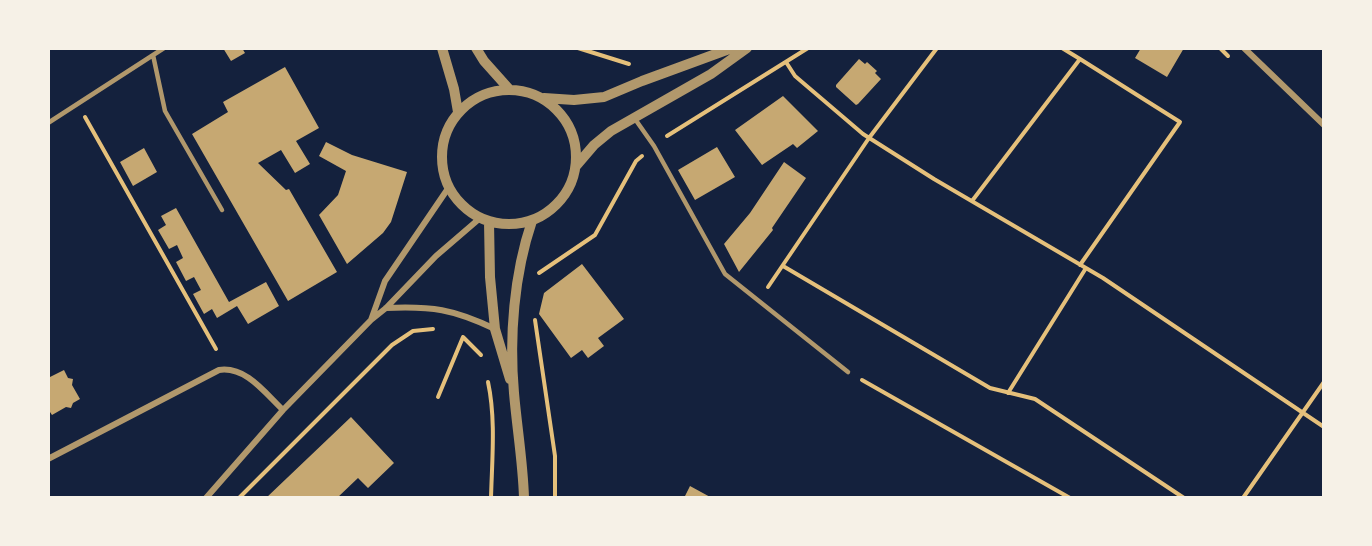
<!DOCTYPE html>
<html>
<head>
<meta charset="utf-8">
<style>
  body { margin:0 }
  #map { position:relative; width:1372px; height:546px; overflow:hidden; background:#14213d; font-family:Spectral,serif }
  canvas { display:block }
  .frame { position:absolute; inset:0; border:50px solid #f6f1e7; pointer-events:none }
</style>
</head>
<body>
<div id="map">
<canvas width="1372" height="546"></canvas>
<div class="frame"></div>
</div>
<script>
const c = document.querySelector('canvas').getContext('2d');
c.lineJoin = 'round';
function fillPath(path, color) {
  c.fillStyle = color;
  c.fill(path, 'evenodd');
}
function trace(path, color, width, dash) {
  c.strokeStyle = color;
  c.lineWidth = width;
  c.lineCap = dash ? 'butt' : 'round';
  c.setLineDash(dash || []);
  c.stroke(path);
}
fillPath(new Path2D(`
  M 223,48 L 242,48 L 245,53 L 231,61 Z
  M 1141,48 L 1184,48 L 1167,77 L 1135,58 Z
  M 859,59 L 865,64 L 867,62 L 877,71 L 875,73 L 881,79 L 858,104 L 856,105 L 836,87 L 836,85 Z
  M 285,67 L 319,128 L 296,141 L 310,164 L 295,173 L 281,150 L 258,163 L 286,190 L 289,189 L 337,272 L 288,301 L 192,134 L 228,112 L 223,102 Z
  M 783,96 L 818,131 L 797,148 L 793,144 L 762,165 L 735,130 Z
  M 326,142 L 352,155 L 407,172 L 391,222 L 383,233 L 347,264 L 319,215 L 338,195 L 346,171 L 319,156 Z
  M 717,147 L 735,177 L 695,200 L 678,170 Z
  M 144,148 L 157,172 L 133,186 L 120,162 Z
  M 784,162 L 806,178 L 772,228 L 773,230 L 739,272 L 724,244 L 750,213 Z
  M 176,208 L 229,302 L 266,282 L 279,306 L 248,324 L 237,306 L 217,318 L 212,309 L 204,314 L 193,294 L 201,290 L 194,277 L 186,281 L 176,262 L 183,258 L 177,245 L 169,249 L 158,230 L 166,225 L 161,216 Z
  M 582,264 L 624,319 L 598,338 L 604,346 L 588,358 L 582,350 L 571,358 L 539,314 L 544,293 Z
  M 64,370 L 68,378 L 73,379 L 72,385 L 80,399 L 73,403 L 71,408 L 66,407 L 52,415 L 48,409 L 48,378 Z
  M 351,417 L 394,463 L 368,488 L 358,478 L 337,498 L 266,498 Z
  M 690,486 L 712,498 L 684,498 Z`), '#c6a872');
trace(new Path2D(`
  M 578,48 L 629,64
  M 1062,48 L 1080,59
  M 1220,48 L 1228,56
  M 786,62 L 795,76 L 863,134 L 934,179 L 1103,278 L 1324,427
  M 85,117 L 216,349
  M 667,136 L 808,48
  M 972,201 L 1080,59 L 1180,122 L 1080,265
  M 783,266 L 990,388 L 1035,399 L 1184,498
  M 539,273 L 595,235 L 636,161 L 642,156
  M 768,287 L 869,138 L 937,48
  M 535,320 L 555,456 L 555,498
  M 463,337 L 481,355
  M 862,380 L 1070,498
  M 488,382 C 496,419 492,460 491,498
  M 1008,393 L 1086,268
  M 438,397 L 463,337
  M 239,498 L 392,345 L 413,331 L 433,329
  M 1243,498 L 1324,382`), '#e5c07b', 4);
trace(new Path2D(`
  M 153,55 L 165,111 L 222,210
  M 635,119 L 654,146 L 725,274 L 848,372
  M 48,123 L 164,48`), '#b1986c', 4.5);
trace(new Path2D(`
  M 1244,48 L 1324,125
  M 386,308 C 432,306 453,309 495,329
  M 371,320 L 385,281 L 449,187
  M 48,459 L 219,370 C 246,366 265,393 283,410
  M 206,498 L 283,410 L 371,320 L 386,308 L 436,256 L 479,219`), '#b1986c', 6);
trace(new Path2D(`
  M 442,48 L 454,89 L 458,112
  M 476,48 L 484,61 L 509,89
  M442 157a67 67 0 1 1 134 0a67 67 0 1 1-134 0Z
  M 544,98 L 574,100 L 604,97 L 642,81 L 732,48
  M 576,166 L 594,145 L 611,131 L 711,74 L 747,48
  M 489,222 L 490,277 L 495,329 L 510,379
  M 524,498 C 523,463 517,428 514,393 C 509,337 514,274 532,221`), '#b1986c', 10);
</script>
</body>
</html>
